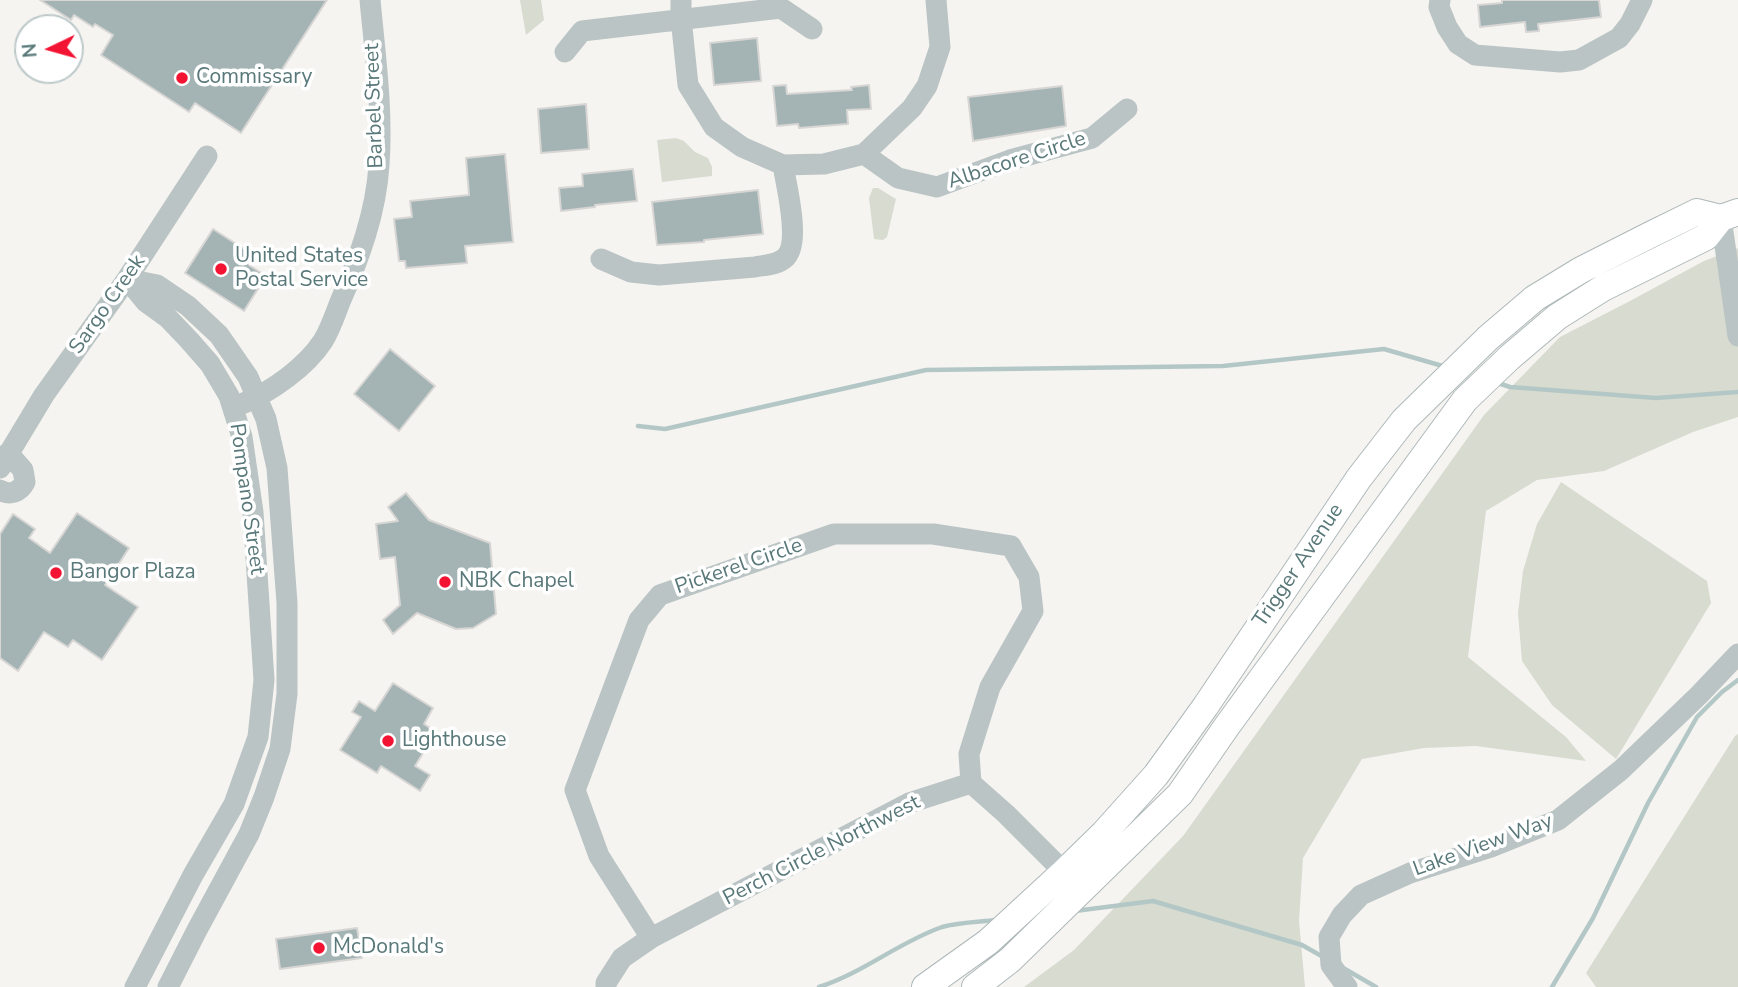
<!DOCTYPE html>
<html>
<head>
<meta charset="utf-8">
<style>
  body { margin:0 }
  #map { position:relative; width:1738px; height:987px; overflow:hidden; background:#f6f4f1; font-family:"Nunito Sans",sans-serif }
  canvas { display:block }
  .north { position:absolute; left:14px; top:14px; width:70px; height:70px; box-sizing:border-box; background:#fff; border:2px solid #bdc9c9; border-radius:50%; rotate:265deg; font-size:19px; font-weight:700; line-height:28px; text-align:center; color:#597879 }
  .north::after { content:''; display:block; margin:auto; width:24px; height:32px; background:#f31333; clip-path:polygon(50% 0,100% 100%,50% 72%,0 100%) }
</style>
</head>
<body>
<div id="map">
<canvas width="1738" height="987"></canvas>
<div class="north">N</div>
</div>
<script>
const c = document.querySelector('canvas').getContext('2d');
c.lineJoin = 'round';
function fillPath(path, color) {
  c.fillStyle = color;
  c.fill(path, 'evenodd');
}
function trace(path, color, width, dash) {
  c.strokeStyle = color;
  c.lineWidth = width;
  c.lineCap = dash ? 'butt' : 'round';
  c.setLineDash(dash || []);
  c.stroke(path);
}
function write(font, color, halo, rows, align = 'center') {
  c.font = font + ' "Nunito Sans",sans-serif';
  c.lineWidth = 7;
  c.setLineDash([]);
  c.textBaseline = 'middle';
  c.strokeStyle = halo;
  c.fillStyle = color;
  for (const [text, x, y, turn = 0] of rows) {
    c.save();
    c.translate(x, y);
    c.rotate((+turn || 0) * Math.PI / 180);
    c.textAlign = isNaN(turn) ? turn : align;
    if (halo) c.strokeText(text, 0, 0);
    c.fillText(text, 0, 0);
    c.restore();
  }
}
fillPath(new Path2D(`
  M 520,0 L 541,0 L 544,20 L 526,35 Z
  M 676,138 L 684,141 L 695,152 L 708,158 L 712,167 L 712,176 L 662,182 L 657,140 Z
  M 873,188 L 878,188 L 896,199 L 887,237 L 883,240 L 874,239 L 869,198 Z
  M 1738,248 L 1738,417 L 1693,432 L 1604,471 L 1537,480 L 1486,511 L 1468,657 L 1566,737 L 1586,761 L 1476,746 L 1424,748 L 1362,759 L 1303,858 L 1299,921 L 1305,987 L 1024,987 L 1074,950 L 1183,836 L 1484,415 L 1560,337 L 1628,302 L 1704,261 Z
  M 1561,482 L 1707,581 L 1711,603 L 1616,759 L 1552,705 L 1522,661 L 1518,613 L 1523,571 L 1537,524 Z
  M 1738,734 L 1738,987 L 1596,987 L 1586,973 L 1735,736 Z`), '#d8dbd0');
trace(new Path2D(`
  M 1498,383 L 1510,387 L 1656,398 L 1738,392
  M 638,426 L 665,429 L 926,370 L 1223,366 L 1384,349 L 1446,367
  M 1075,911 L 1153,901 L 1302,945 L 1325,958
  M 1345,969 L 1376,987
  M 819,987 C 863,973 899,942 942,927 C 959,922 979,922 996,920
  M 1552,987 L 1593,918 L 1648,803 L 1697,717 L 1722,692 L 1738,680`), '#b3c8c6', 4.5);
const building = new Path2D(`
  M 40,0 L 327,0 L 241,133 L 195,103 L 189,112 L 101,55 L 113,35 L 95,24 L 93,27 L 74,15 L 71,20 Z
  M 1502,0 L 1599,0 L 1601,17 L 1538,24 L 1539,31 L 1526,32 L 1525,22 L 1480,27 L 1478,5 L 1502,3 Z
  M 757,38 L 761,81 L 714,85 L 710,43 Z
  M 786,85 L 787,94 L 852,90 L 851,87 L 869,85 L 871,109 L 847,110 L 848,124 L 799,128 L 798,124 L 777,126 L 773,86 Z
  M 1062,86 L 1066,126 L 973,141 L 968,97 Z
  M 586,104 L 589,149 L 541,153 L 538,109 Z
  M 505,154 L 513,242 L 465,246 L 467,263 L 406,268 L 405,261 L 399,261 L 394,219 L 412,217 L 410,201 L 469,195 L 466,158 Z
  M 633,169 L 637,201 L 595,205 L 595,207 L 561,211 L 559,188 L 583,186 L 582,174 Z
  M 758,190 L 763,234 L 704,240 L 704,242 L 657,245 L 652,202 Z
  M 213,229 L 255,256 L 249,265 L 266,276 L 244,311 L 185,273 Z
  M 390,349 L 435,386 L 399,431 L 354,394 Z
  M 406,493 L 429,520 L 490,543 L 496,614 L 473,628 L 456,629 L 417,613 L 393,634 L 383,620 L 400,605 L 395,557 L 380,559 L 376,524 L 398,521 L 388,507 Z
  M 77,513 L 129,548 L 105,585 L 138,607 L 102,660 L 73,640 L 68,647 L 44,632 L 18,671 L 0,658 L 0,534 L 13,514 L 35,529 L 29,538 L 50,553 Z
  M 393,683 L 433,708 L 424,724 L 436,732 L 415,766 L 430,775 L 420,791 L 381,766 L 377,773 L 340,750 L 361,717 L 352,712 L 359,701 L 375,711 Z
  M 357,928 L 362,958 L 280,969 L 276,939 Z`);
fillPath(building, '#a4b4b4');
trace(building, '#d7d6d4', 2);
const major = new Path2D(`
  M 925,987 L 988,942 L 1064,872 L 1104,833 L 1156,775 L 1205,707 L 1359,478 L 1404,420 L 1488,338 L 1535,298 L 1581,270 L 1652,234 L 1697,212 L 1721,218 L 1738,212
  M 975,987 L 1010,960 L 1180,794 L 1227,726 L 1465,400 L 1510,357 L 1557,317 L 1603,288 L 1706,237 L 1721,218`);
trace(major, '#aeb8b9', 28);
trace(new Path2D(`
  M 681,0 L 681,18 L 688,85 L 714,127 L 742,147 L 783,165 L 824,164 L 864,154 L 912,108 L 927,86 L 940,47 L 936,0
  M 1440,0 L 1439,7 L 1447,27 L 1458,44 L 1475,55 L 1560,62 L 1579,60 L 1619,38 L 1630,24 L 1642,0
  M 565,52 L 582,31 L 781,8 L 812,29
  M 864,154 L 898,178 L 937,187 L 1010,160 L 1092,138 L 1127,109
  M 1721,218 L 1738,336
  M 601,259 L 631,272 L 659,275 L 755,267 C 766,265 778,265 786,257 C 801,241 786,185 783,165
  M 127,279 L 157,285 L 188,306 L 219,335 L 248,377 L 266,419 L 277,468 L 287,603 L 287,694 L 280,749 L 264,797 L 249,834 L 197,930 L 168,987
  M 127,279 L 146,302 L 168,318 L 189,340 L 210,364 L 229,396 L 242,437 L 253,512 L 264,680 L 258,737 L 234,804 L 193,875 L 135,987
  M 244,403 C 272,391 306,367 323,341 C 330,330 335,315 340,302 C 359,259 376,213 379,165 C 383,110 375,54 370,0
  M 0,468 L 44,395 L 127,279 L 207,156
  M 0,490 C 10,496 20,492 25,482 L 23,470 L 8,453
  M 971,783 L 1006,814 L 1073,881
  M 651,938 L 599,856 L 575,790 L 639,620 L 660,595 L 834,534 L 933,534 L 1011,546 L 1029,577 L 1033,611 L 990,687 L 969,754 L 971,783
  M 606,987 L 606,983 L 622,958 L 651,938 L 909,803 L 971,783
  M 1347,987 L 1331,965 L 1329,937 L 1342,915 L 1361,895 L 1410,873 L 1491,847 L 1558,820 L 1621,770 L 1699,695 L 1738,654`), '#bac4c4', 21);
trace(major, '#fff', 26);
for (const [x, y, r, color] of [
  [182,78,7,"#f31333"],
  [221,269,7,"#f31333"],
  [56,573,7,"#f31333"],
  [445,582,7,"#f31333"],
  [388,741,7,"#f31333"],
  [319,948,7,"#f31333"]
]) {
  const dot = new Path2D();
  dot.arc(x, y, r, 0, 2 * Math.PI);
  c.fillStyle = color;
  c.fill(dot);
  trace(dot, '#fff', 2.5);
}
write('21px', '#597879', '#fff', [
  ["Commissary",196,78],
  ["United States",235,257],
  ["Postal Service",235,281],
  ["Bangor Plaza",70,573],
  ["NBK Chapel",459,582],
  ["Lighthouse",402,741],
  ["McDonald's",333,948]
], 'left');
write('21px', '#597879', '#fff', [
  ["Barbel Street",375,106,-92],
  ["Albacore Circle",1017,161,-18],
  ["Sargo Creek",108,305,-55],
  ["Pompano Street",246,499,82],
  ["Trigger Avenue",1299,566,-56],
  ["Pickerel Circle",739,567,-19],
  ["Lake View Way",1483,846,-20],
  ["Perch Circle Northwest",822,851,-27]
]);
</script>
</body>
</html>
